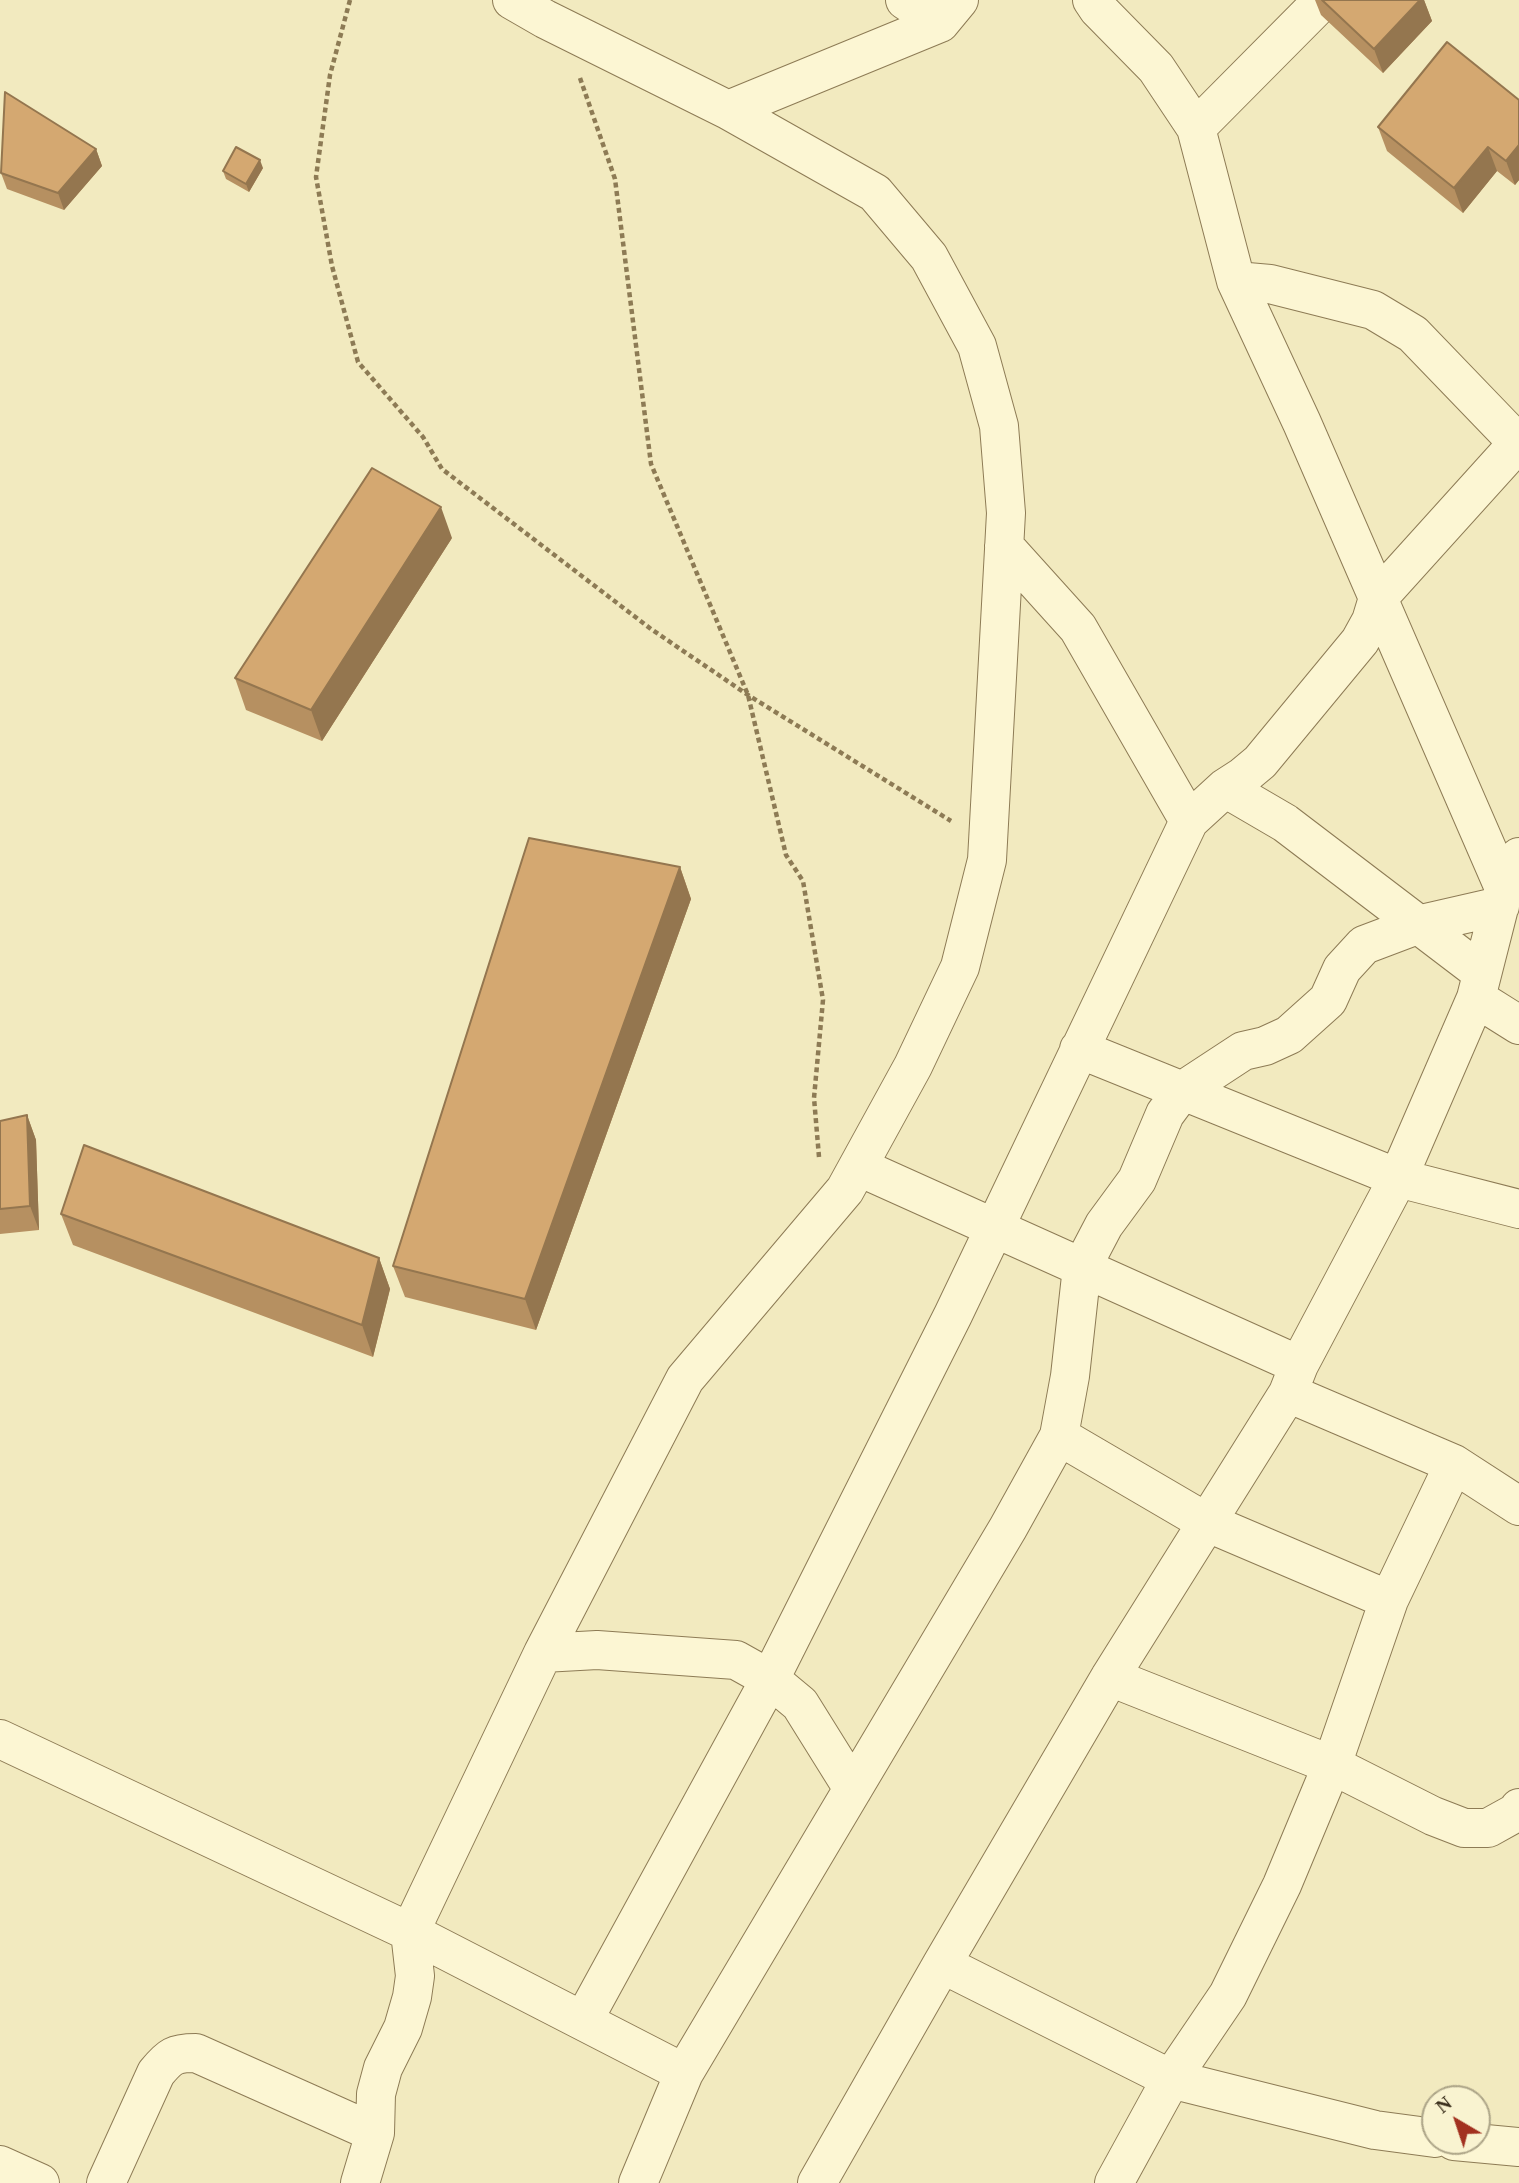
<!DOCTYPE html>
<html>
<head>
<meta charset="utf-8">
<style>
  body { margin:0 }
  #map { position:relative; width:1519px; height:2183px; overflow:hidden; background:#f2eabf; font-family:"Times New Roman",serif }
  canvas { display:block }
  .north { position:absolute; left:1421px; top:2085px; width:70px; height:70px; box-sizing:border-box; background:#f9f3d0; border:2px solid #ada588; border-radius:50%; rotate:321deg; font-size:19px; font-weight:700; line-height:28px; text-align:center; color:#3b2f1c }
  .north::after { content:''; display:block; margin:auto; width:24px; height:32px; background:#a2311f; clip-path:polygon(50% 0,100% 100%,50% 72%,0 100%) }
</style>
</head>
<body>
<div id="map">
<canvas width="1519" height="2183"></canvas>
<div class="north">N</div>
</div>
<script>
const c = document.querySelector('canvas').getContext('2d');
c.lineJoin = 'round';
function trace(path, color, width, dash) {
  c.strokeStyle = color;
  c.lineWidth = width;
  c.lineCap = dash ? 'butt' : 'round';
  c.setLineDash(dash || []);
  c.stroke(path);
}
function fillPath(path, color) {
  c.fillStyle = color;
  c.fill(path, 'evenodd');
}
const minor = new Path2D(`
  M 905,0 L 940,23
  M 1092,0 L 1098,9 L 1156,68 L 1196,128 L 1236,281 L 1302,423 L 1504,888
  M 728,110 L 940,23 L 959,0
  M 1196,128 L 1323,0
  M 1236,281 L 1270,284 L 1373,310 L 1413,334 L 1519,444
  M 1004,546 L 1078,628 L 1189,821
  M 1225,788 L 1285,823 L 1482,973
  M 1476,998 L 1519,1025
  M 1079,1049 L 1398,1178 L 1519,1209
  M 859,1167 L 1299,1365
  M 1288,1393 L 1454,1464 L 1519,1506
  M 1059,1436 L 1206,1522 L 1389,1600
  M 543,1653 L 597,1650 L 736,1660 L 770,1679 L 800,1704 L 853,1789
  M 1110,1677 L 1332,1765 L 1433,1816 L 1464,1828 L 1488,1828 L 1517,1812 L 1519,1808
  M 0,1739 L 410,1932 L 684,2073
  M 942,1964 L 1171,2079 L 1375,2130 L 1435,2138
  M 583,2021 L 770,1679 L 953,1315 L 1189,821 L 1225,788 L 1242,777 L 1260,762 L 1360,641 L 1371,621 L 1378,598 L 1518,443
  M 1454,2141 L 1519,2147
  M 0,2165 L 40,2183
  M 106,2183 L 156,2073 C 170,2056 174,2053 196,2053 L 375,2133
  M 360,2183 L 375,2133 L 376,2094 L 383,2068 L 403,2028 L 412,1997 L 415,1976 L 410,1932 L 543,1653 L 685,1379 L 845,1190 L 913,1066 L 960,967 L 987,860 L 1006,513 L 999,426 L 977,346 L 929,257 L 875,193 L 728,110 L 545,19 L 512,0
  M 638,2183 L 684,2073 L 1008,1528 L 1059,1436 L 1070,1376 L 1082,1267 L 1104,1225 L 1137,1180 L 1165,1114 L 1182,1091 L 1243,1051 L 1265,1046 L 1289,1035 L 1328,1000 L 1342,969 L 1364,945 L 1417,925 L 1500,906
  M 817,2183 L 942,1964 L 1110,1677 L 1288,1393 L 1299,1365 L 1398,1178 L 1476,998 L 1504,888 L 1519,857
  M 1114,2183 L 1171,2079 L 1228,1995 L 1282,1885 L 1332,1765 L 1389,1600 L 1454,1464`);
trace(minor, '#8d7b55', 40);
trace(new Path2D(`
  M 350,0 L 330,75 L 316,177 L 332,266 L 358,362 L 423,437 L 442,469 L 651,629 L 748,695 L 951,821
  M 580,78 L 615,179 L 651,464 L 748,695 L 786,855 L 803,881 L 823,1000 L 814,1098 L 819,1157`), '#8d7b55', 4.5, [5, 3.5]);
trace(minor, '#fcf6d3', 38);
fillPath(new Path2D(`
  M 1315,0 L 1424,0 L 1432,21 L 1383,73 L 1321,15 Z
  M 1519,100 L 1519,180 L 1515,185 L 1497,171 L 1463,213 L 1387,151 L 1378,127 Z
  M 96,149 L 102,166 L 64,210 L 7,189 L 1,173 Z
  M 263,168 L 249,192 L 226,179 L 223,171 Z
  M 452,538 L 322,741 L 246,710 L 235,678 Z
  M 680,867 L 691,899 L 536,1330 L 405,1297 L 393,1266 Z
  M 27,1115 L 36,1140 L 39,1230 L 0,1234 L 0,1121 Z
  M 61,1214 L 379,1258 L 390,1289 L 373,1357 L 73,1245 Z`), '#b69061');
fillPath(new Path2D(`
  M 1420,0 L 1424,0 L 1432,21 L 1383,73 L 1374,49 Z
  M 1519,145 L 1519,180 L 1515,185 L 1506,161 Z
  M 1488,147 L 1497,171 L 1463,213 L 1454,188 Z
  M 96,149 L 102,166 L 64,210 L 58,193 Z
  M 260,160 L 263,168 L 249,192 L 246,184 Z
  M 441,507 L 452,538 L 322,741 L 311,710 Z
  M 680,867 L 691,899 L 536,1330 L 525,1299 Z
  M 27,1115 L 36,1140 L 39,1230 L 30,1206 Z
  M 379,1258 L 390,1289 L 373,1357 L 362,1325 Z`), '#94764f');
const building = new Path2D(`
  M 1322,0 L 1420,0 L 1374,49 Z
  M 1447,42 L 1519,100 L 1519,145 L 1506,161 L 1488,147 L 1454,188 L 1378,127 Z
  M 5,92 L 96,149 L 58,193 L 1,173 Z
  M 236,147 L 260,160 L 246,184 L 223,171 Z
  M 372,468 L 441,507 L 311,710 L 235,678 Z
  M 529,838 L 680,867 L 525,1299 L 393,1266 Z
  M 27,1115 L 30,1206 L 0,1209 L 0,1121 Z
  M 84,1145 L 379,1258 L 362,1325 L 61,1214 Z`);
fillPath(building, '#d4a871');
trace(building, '#94764f', 2);
</script>
</body>
</html>
